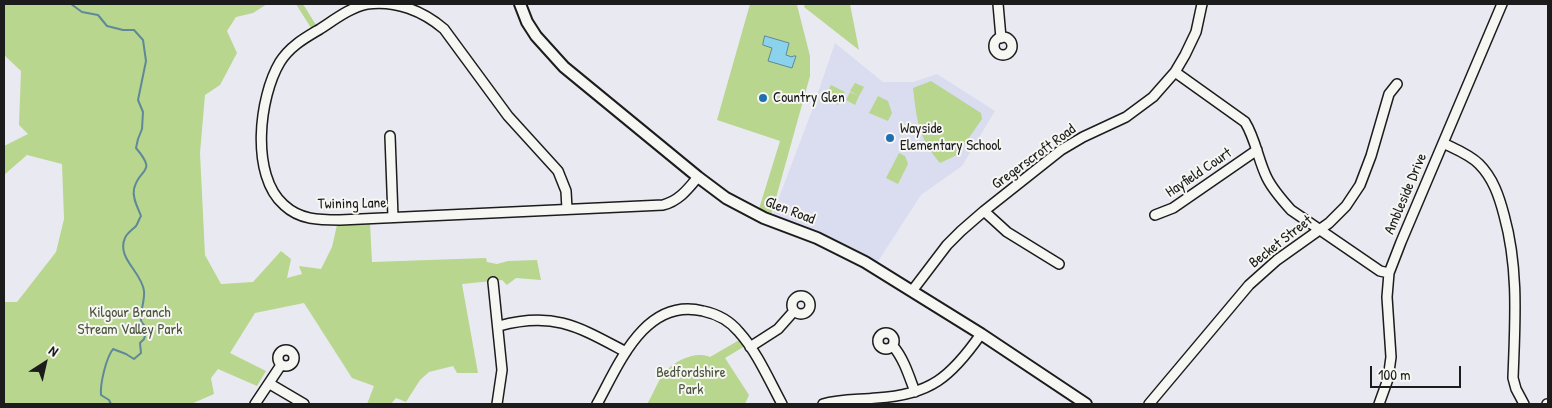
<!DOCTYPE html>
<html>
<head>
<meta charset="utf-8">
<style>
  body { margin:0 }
  #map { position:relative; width:1552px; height:408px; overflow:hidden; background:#e9eaf1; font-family:"Patrick Hand",sans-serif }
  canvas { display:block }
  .frame { position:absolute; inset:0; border:5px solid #1c1c1c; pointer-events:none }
  .north { position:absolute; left:20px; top:338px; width:50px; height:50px; -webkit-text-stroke:4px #f6f6f2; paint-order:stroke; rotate:35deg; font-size:14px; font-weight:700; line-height:20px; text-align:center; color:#1c1c1c }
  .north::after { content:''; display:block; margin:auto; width:18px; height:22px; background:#1c1c1c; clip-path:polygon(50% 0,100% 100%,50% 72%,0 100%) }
  .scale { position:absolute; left:1370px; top:366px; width:91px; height:22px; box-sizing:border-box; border:2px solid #1c1c1c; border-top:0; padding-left:6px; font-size:15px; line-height:18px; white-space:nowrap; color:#1c1c1c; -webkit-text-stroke:4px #f6f6f2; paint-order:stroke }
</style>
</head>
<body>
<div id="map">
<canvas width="1552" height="408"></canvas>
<div class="frame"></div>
<div class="north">N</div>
<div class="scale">100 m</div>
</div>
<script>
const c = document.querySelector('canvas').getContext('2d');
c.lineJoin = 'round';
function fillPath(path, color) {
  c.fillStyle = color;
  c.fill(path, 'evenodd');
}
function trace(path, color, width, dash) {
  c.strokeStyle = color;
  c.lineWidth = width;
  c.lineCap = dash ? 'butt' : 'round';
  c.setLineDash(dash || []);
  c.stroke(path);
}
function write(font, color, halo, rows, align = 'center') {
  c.font = font + ' "Patrick Hand",sans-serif';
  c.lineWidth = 4;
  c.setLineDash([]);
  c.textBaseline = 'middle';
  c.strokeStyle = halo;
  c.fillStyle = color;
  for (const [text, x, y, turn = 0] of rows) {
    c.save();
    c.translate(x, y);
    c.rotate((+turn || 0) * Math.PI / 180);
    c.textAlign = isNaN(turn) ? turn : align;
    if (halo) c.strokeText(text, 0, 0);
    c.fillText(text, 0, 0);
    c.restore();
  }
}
fillPath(new Path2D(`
  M 835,43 L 883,82 L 913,82 L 937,74 L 995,111 L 962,166 L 921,195 L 877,263 L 829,237 L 772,216 L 811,113 Z`), '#dadcf0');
fillPath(new Path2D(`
  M 4,4 L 267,4 L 253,13 L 236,17 L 227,31 L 237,53 L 220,85 L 205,95 L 200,153 L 205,255 L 221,284 L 253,282 L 281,251 L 291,259 L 287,278 L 302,274 L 299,266 L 321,269 L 332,247 L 337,225 L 370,223 L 372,262 L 486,258 L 487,262 L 497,264 L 508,261 L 537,260 L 541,280 L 516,278 L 507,285 L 502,280 L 462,284 L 478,373 L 457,373 L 453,366 L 429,372 L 420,380 L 406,402 L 396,398 L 391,404 L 367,404 L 374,386 L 352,378 L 304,303 L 255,313 L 230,353 L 266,371 L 257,386 L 218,369 L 211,378 L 214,394 L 191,404 L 4,404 L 4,302 L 17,302 L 56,252 L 64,219 L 62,164 L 27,155 L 4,175 L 4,146 L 28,134 L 19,125 L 21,71 L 4,55 Z
  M 296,4 L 303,4 L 316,25 L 311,28 Z
  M 750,4 L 797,5 L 810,56 L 810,76 L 771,216 L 758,212 L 780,141 L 717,120 Z
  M 805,4 L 850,4 L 859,50 L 804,7 Z
  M 931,81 L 981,113 L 982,119 L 957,155 L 940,163 C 918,137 917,121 913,88 Z
  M 855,83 L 864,87 L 859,96 L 850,91 Z
  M 831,85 L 845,92 L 838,105 L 824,98 Z
  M 850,92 L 859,96 L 855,105 L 846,100 Z
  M 878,96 L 888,101 L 892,113 L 888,121 L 869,113 Z
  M 899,153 L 905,156 L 908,164 L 898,184 L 886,178 Z
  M 741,339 L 745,346 L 725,358 L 749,395 L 745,404 L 647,404 C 653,395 659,377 667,370 C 677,360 696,351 710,357 Z`), '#b8d68e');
const water = new Path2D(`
  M 765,36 L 789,43 L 786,55 L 792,57 L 793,56 L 796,56 L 792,68 L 768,61 L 772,48 L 763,45 Z`);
fillPath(water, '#8bd2ec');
trace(water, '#5f8999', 1);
trace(new Path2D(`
  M 71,4 L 82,12 L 98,15 L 107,26 L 123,30 L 134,30 L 143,40 L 146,61 L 138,100 L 143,112 L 142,129 L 138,139 L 136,148 C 158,174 139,167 134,189 C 132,198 138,208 141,216 C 139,219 138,223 136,226 C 132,230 127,233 125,238 C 116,258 142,272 144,291 C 145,301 140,311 141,321 L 147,329 L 144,339 L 140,343 L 141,353 L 134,359 L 126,354 L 113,349 C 106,358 100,384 101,395 L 109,400 L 111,404`), '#5f8999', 2);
const minor = new Path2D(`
  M 998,4 L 1001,38
  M994 46a9 9 0 1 1 18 0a9 9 0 1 1-18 0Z
  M 1175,72 L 1245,122 C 1256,140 1258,160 1267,178 C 1273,190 1282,200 1291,210 L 1380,271 L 1389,273
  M 390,136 L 393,217
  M 1443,143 C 1455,149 1469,154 1479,164 C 1493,178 1499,196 1504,215 C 1519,269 1515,322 1513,378 L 1516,389 L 1524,404
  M 567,209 L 566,191 L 558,171 L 508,116 L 444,29 C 423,11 396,0 367,4 C 351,7 334,20 320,29 C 305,38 290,46 280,62 C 259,97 250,175 284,205 C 300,220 319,220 340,220 L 663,205 C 679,201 688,189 698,177
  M 984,211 L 1007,232 L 1059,264
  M 1155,215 L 1173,208 L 1257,150
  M 493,282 L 502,370 L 497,404
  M 912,291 L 947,245 L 961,231 L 984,211 L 1061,150 L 1083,137 L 1126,117 L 1153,97 L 1175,72 L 1185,55 L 1196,32 L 1202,4
  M792 305a9 9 0 1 1 18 0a9 9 0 1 1-18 0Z
  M 499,326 C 554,311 579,327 626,352
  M878 341a8 8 0 1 1 16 0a8 8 0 1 1-16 0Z
  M 893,346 C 904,359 909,376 915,392
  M 750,347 L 778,329 L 794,311
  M278 358a8 8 0 1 1 16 0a8 8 0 1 1-16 0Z
  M 270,384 L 304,404
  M 255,404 L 281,365
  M 597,404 C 619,364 645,297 703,311 C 717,314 730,321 739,332 C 757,352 769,380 782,404
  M 823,404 C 840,399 859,400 877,398 C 930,395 951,377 981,334
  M 1149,404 L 1249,285 L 1277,260 L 1329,223 L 1346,206 L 1360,185 L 1371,156 L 1389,94 L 1397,84
  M 1379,404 L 1388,379 L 1391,357 L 1387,297 L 1389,273 L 1401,242 L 1502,4
  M 1547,404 L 1548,404`);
const major = new Path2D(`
  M 520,4 L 527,22 L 536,36 L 564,67 L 698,177 L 726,198 L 764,218 L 817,238 L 865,262 L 981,334 L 1086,404`);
trace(minor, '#1c1c1c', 12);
trace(major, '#1c1c1c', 14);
trace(minor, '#f6f6f2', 9);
trace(major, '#f6f6f2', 10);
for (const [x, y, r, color] of [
  [763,98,5,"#1f6fb2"],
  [890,138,5,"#1f6fb2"]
]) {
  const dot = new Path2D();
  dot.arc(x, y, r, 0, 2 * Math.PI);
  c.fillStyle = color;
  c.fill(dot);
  trace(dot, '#f6f6f2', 2);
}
write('15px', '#1c1c1c', '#f6f6f2', [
  ["Country Glen",773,98],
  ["Wayside",900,129],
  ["Elementary School",900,146]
], 'left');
write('15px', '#1c1c1c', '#f6f6f2', [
  ["Gregerscroft Road",1034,157,-36],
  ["Hayfield Court",1199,173,-34],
  ["Ambleside Drive",1406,194,-67],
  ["Twining Lane",352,204,-1],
  ["Glen Road",790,211,21],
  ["Becket Street",1281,242,-38]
]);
write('15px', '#4b543e', '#f6f6f2', [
  ["Kilgour Branch",130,313],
  ["Stream Valley Park",130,330],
  ["Bedfordshire",691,373],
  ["Park",691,390]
]);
</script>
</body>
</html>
